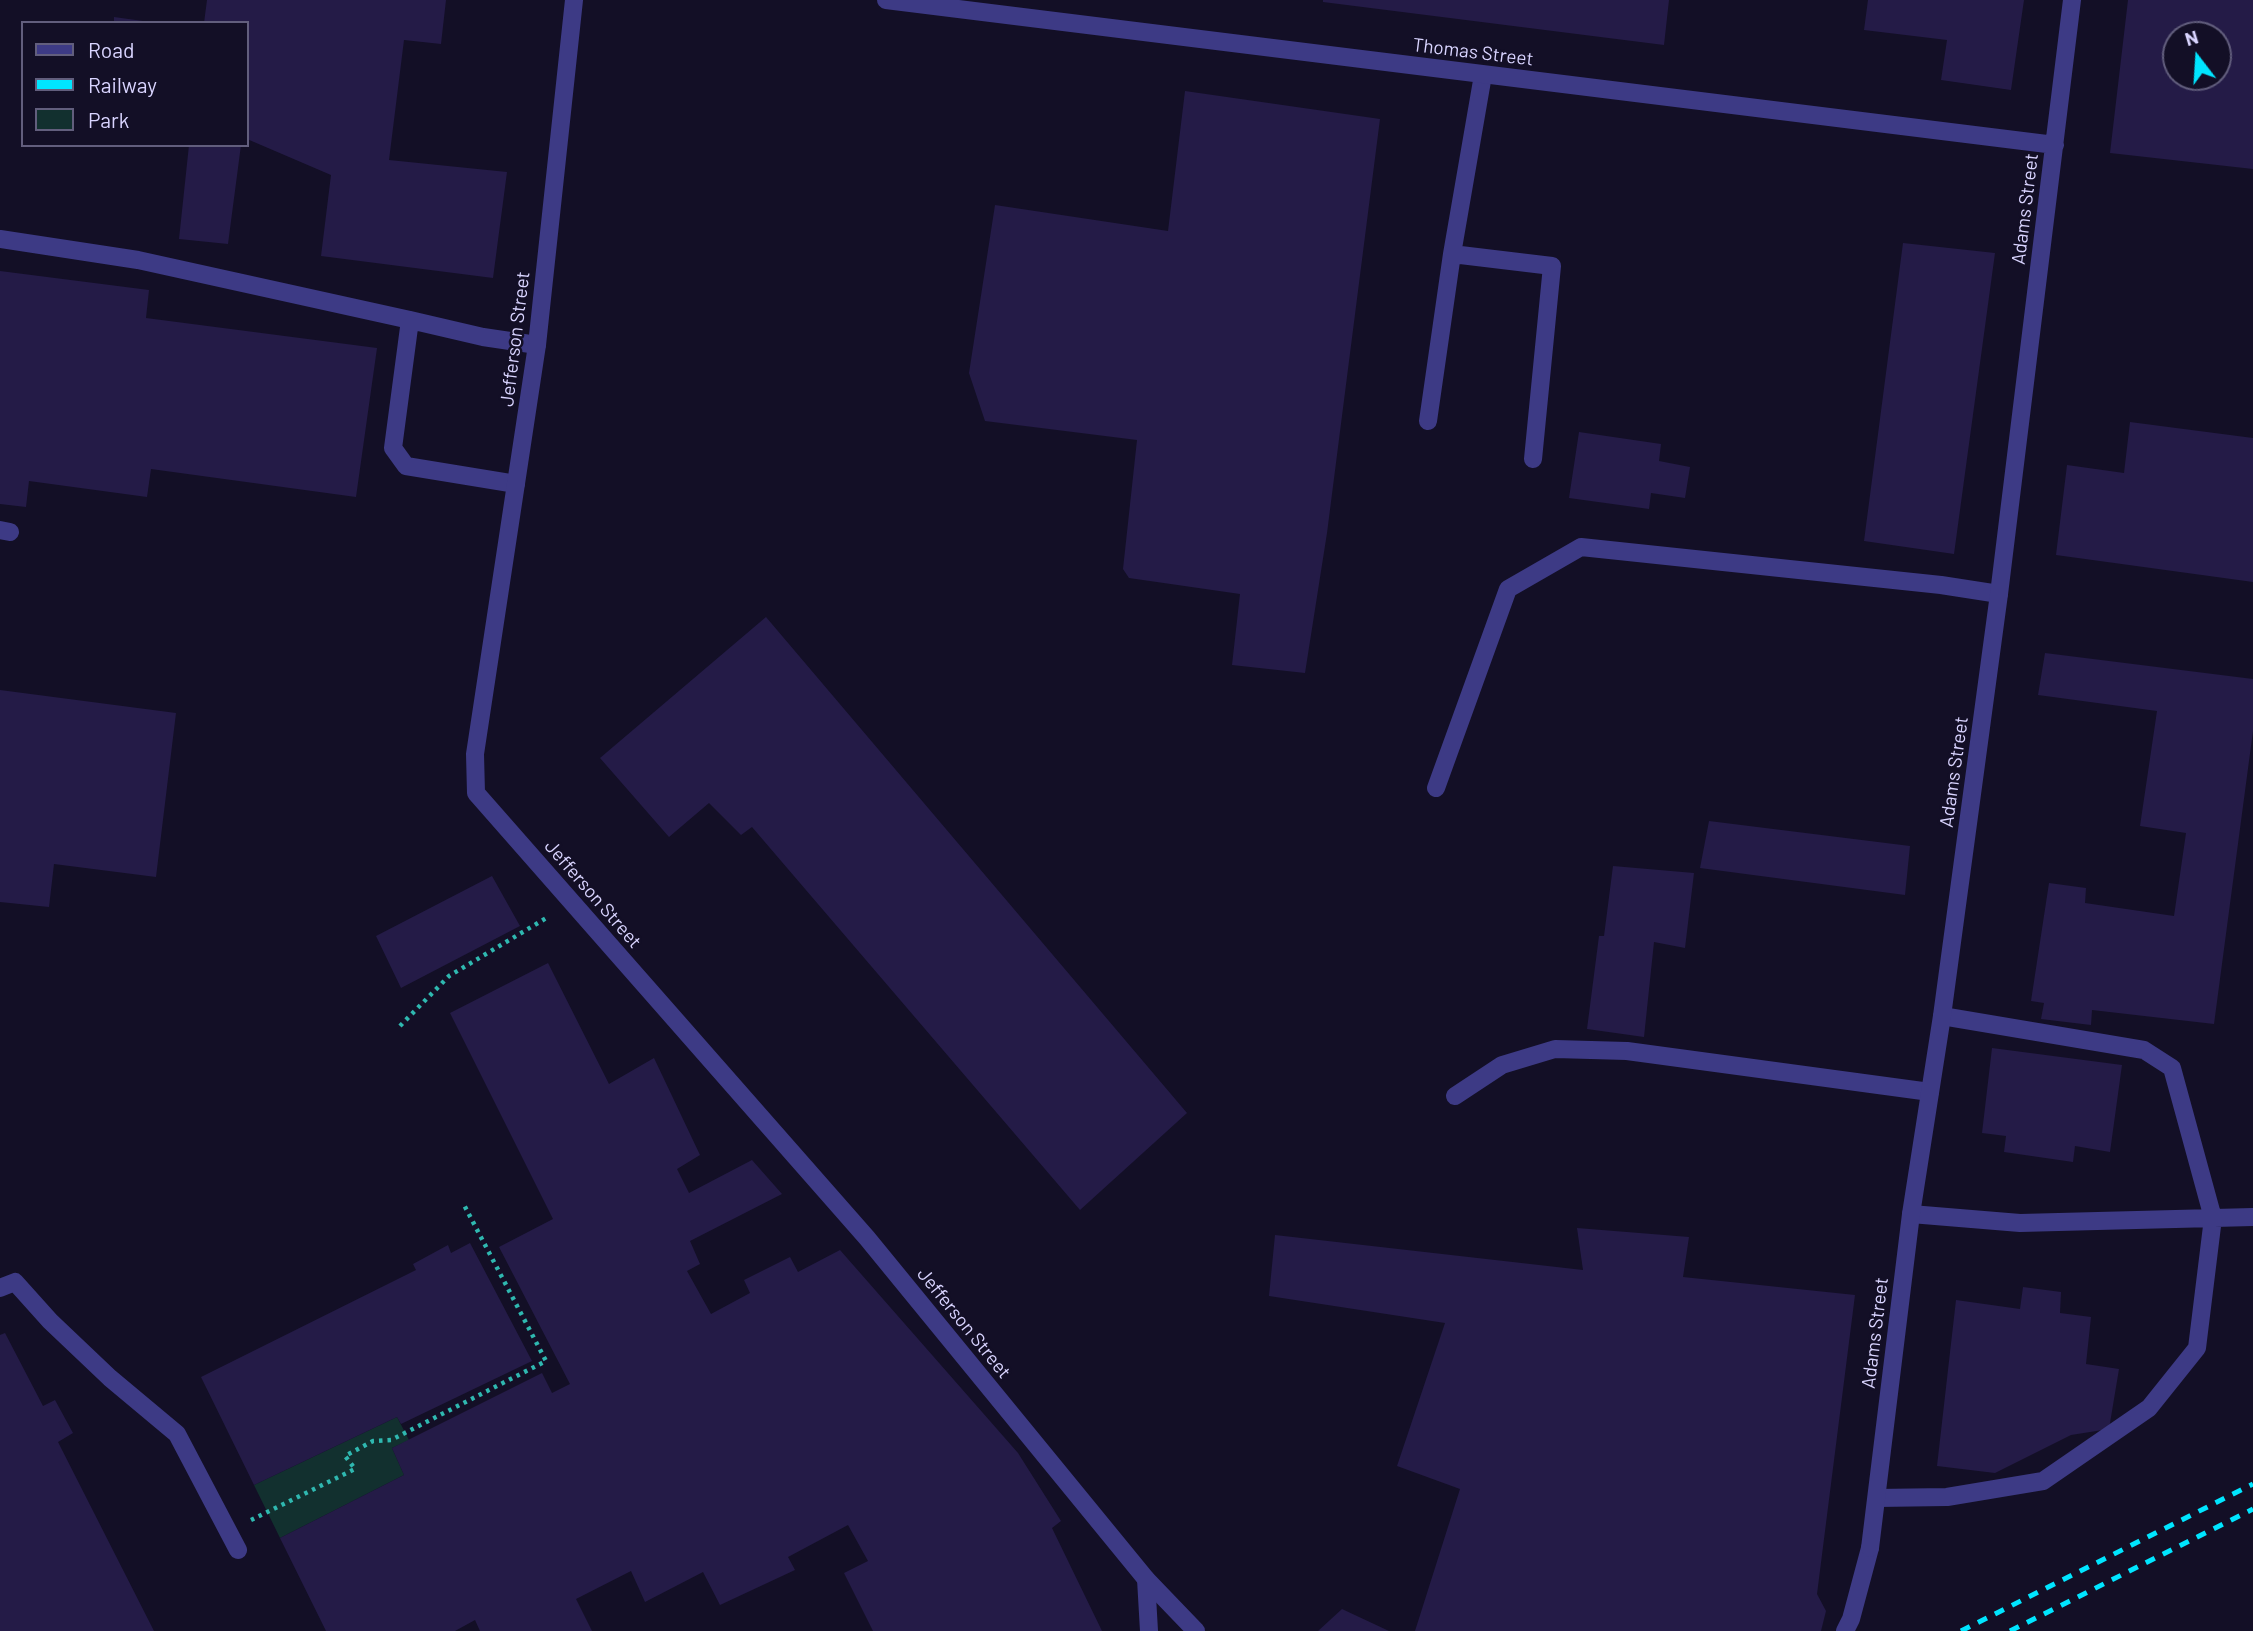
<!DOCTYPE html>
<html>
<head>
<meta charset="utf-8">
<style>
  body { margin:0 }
  #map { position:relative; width:2253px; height:1631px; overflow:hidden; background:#130f26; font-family:Barlow,sans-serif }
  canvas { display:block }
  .legend { position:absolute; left:21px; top:21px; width:228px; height:126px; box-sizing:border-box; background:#130f26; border:2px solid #625e7d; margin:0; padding:9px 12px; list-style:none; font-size:21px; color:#d9d4ff }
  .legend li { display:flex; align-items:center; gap:14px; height:35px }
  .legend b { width:35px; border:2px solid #625e7d }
  .north { position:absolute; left:2162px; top:21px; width:70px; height:70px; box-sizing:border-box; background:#130f26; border:2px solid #625e7d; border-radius:50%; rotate:343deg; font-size:19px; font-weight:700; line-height:28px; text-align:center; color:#d9d4ff }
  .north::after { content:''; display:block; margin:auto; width:24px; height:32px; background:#00e5ff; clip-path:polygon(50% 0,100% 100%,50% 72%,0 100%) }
</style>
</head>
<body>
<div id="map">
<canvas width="2253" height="1631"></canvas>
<ul class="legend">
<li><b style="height:9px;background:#3d3a85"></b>Road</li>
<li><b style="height:9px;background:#00e5ff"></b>Railway</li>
<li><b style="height:19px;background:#12302f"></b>Park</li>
</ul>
<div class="north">N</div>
</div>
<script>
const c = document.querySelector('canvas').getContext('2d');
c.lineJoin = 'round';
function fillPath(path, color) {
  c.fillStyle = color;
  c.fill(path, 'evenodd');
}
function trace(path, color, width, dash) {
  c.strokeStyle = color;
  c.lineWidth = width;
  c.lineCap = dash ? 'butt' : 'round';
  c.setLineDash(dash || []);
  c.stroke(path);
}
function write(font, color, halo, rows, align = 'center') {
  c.font = font + ' Barlow,sans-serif';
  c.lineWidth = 5;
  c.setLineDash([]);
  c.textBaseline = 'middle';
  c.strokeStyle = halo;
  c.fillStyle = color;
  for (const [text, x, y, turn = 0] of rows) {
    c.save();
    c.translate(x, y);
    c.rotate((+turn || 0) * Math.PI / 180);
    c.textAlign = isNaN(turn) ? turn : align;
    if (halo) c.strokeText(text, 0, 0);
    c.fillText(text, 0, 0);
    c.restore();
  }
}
fillPath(new Path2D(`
  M 397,1417 L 409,1440 L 392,1448 L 404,1475 L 280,1538 L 254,1485 Z`), '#12302f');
fillPath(new Path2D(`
  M 207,0 L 446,0 L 441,44 L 404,40 L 389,160 L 507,172 L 493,278 L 321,256 L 331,175 L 247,139 L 247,23 L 204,23 Z
  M 1323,0 L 1669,0 L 1664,45 L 1323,2 Z
  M 1868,0 L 2024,0 L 2011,90 L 1941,80 L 1947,40 L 1864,30 Z
  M 2128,0 L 2253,0 L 2253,169 L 2110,153 ZM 2176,35 L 2218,35 L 2218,77 L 2176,77 Z
  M 114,17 L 143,21 L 142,23 L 114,23 Z
  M 1185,91 L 1380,119 L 1327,533 L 1305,673 L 1232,665 L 1240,594 L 1129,578 L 1123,569 L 1137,440 L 985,421 L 969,373 L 995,205 L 1168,231 Z
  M 189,145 L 241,145 L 228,244 L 179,239 Z
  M 1903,243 L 1995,253 L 1954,554 L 1864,541 Z
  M 0,271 L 149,290 L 146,318 L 377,348 L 356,497 L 151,469 L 147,497 L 29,481 L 26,507 L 0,504 Z
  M 2130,422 L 2253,438 L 2253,582 L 2056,555 L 2067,465 L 2124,473 Z
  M 1579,432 L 1661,444 L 1659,461 L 1690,467 L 1685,498 L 1651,493 L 1649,509 L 1569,498 Z
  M 766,617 L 1187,1113 L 1080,1210 L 752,827 L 741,835 L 709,803 L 669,837 L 600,758 Z
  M 2045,653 L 2253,679 L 2253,731 L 2214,1024 L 2092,1010 L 2091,1025 L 2041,1019 L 2044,1003 L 2031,1001 L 2049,883 L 2086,888 L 2085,903 L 2174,916 L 2186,833 L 2140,826 L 2157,711 L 2038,695 Z
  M 0,690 L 176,713 L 156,877 L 54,864 L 49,907 L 0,902 Z
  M 1709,821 L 1910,846 L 1905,895 L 1700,868 Z
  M 1613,866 L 1694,873 L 1685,948 L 1654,942 L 1644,1037 L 1587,1029 L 1599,936 L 1604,936 Z
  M 492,876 L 520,926 L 401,988 L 376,936 Z
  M 548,963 L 609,1084 L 654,1058 L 700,1155 L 677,1169 L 689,1193 L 752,1160 L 782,1194 L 690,1241 L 700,1264 L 687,1271 L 711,1314 L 750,1293 L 744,1280 L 790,1257 L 798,1272 L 840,1250 L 1018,1453 L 1061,1521 L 1052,1528 L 1102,1631 L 873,1631 L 844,1573 L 868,1561 L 848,1525 L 788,1557 L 795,1570 L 720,1605 L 703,1572 L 645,1602 L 631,1571 L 576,1599 L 592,1631 L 480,1631 L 475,1620 L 455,1631 L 326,1631 L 280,1538 L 404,1475 L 392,1448 L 542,1373 L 552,1393 L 570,1384 L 499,1247 L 553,1219 L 450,1013 Z
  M 1992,1048 L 2122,1065 L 2110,1152 L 2075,1146 L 2073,1162 L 2004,1152 L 2006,1136 L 1982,1133 Z
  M 1577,1228 L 1689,1237 L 1683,1277 L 1855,1295 L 1817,1594 L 1826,1611 L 1821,1631 L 1415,1631 L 1460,1489 L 1397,1466 L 1445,1323 L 1269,1296 L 1275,1235 L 1583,1270 Z
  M 470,1243 L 532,1361 L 401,1424 L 397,1417 L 254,1485 L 201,1377 L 416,1270 L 413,1264 L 448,1245 L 451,1253 Z
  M 2023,1287 L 2061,1292 L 2060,1313 L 2091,1317 L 2086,1364 L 2119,1369 L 2109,1429 L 2071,1435 L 1995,1473 L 1937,1466 L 1956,1300 L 2020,1309 Z
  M 5,1333 L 43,1406 L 55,1400 L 73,1433 L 58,1442 L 154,1631 L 0,1631 L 0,1335 Z
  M 1342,1609 L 1389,1631 L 1318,1631 Z`), '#241b47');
trace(new Path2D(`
  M 400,1026 L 449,976 L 548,917
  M 251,1520 L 355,1469 L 345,1456 L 373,1441 L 391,1440 L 546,1361 L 463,1203`), '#2fb8b0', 4.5, [3.5, 5]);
trace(new Path2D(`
  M 1483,75 L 1452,254 L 1552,266 L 1533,459
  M 0,239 L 138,260 L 410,320
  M 1428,421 L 1452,254
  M 516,484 L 406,466 L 393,448 L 410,320 L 483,337 L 537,345
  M 0,530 L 10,532
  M 1436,788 L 1508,589 L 1581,547 L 1941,585 L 1999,594
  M 1455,1096 L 1502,1065 L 1555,1049 L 1627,1051 L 1930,1092
  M 1911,1214 L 2020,1223 L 2253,1217
  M 0,1288 L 15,1282 L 50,1321 L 110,1378 L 177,1434 L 238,1550
  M 1877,1498 L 1947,1497 L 2043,1481 L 2149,1408 L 2197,1348 L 2213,1218 L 2172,1068 L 2144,1050 L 1942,1016
  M 1146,1579 L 1149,1631
  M 1845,1631 L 1851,1619 L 1870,1548`), '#3d3a85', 18);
trace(new Path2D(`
  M 574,0 L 537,345 L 475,754 L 476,793 L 867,1238 L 1146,1579 L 1196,1631
  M 886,0 L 2055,145
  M 1870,1548 L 1911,1214 L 1942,1016 L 1999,594 L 2072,0`), '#3d3a85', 18);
trace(new Path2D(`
  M 1961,1631 L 2253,1484
  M 2010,1631 L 2253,1509`), '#00e5ff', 5, [10, 9]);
write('19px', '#d9d4ff', '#130f26', [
  ["Thomas Street",1473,52,7],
  ["Adams Street",2025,209,-83],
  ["Jefferson Street",515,339,-83],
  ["Adams Street",1954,772,-82],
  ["Jefferson Street",593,894,49],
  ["Jefferson Street",964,1323,51],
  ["Adams Street",1875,1333,-83]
]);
</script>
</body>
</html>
